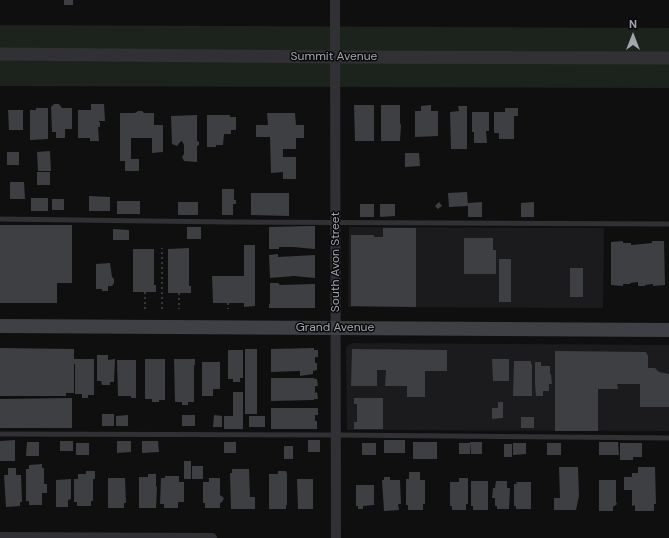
<!DOCTYPE html>
<html>
<head>
<meta charset="utf-8">
<style>
  body { margin:0 }
  #map { position:relative; width:669px; height:538px; overflow:hidden; background:#0f0f10; font-family:"DM Sans",sans-serif }
  canvas { display:block }
  .north { position:absolute; left:613px; top:16px; width:40px; height:40px; -webkit-text-stroke:3px #0a0a0b; paint-order:stroke; rotate:0deg; font-size:11px; font-weight:700; line-height:16px; text-align:center; color:#a1a7b0 }
  .north::after { content:''; display:block; margin:auto; width:14px; height:18px; background:#a1a7b0; clip-path:polygon(50% 0,100% 100%,50% 72%,0 100%) }
</style>
</head>
<body>
<div id="map">
<canvas width="669" height="538"></canvas>
<div class="north">N</div>
</div>
<script>
const c = document.querySelector('canvas').getContext('2d');
c.lineJoin = 'round';
function fillPath(path, color) {
  c.fillStyle = color;
  c.fill(path, 'evenodd');
}
function trace(path, color, width, dash) {
  c.strokeStyle = color;
  c.lineWidth = width;
  c.lineCap = dash ? 'butt' : 'round';
  c.setLineDash(dash || []);
  c.stroke(path);
}
function write(font, color, halo, rows, align = 'center') {
  c.font = font + ' "DM Sans",sans-serif';
  c.lineWidth = 3;
  c.setLineDash([]);
  c.textBaseline = 'middle';
  c.strokeStyle = halo;
  c.fillStyle = color;
  for (const [text, x, y, turn = 0] of rows) {
    c.save();
    c.translate(x, y);
    c.rotate((+turn || 0) * Math.PI / 180);
    c.textAlign = isNaN(turn) ? turn : align;
    if (halo) c.strokeText(text, 0, 0);
    c.fillText(text, 0, 0);
    c.restore();
  }
}
fillPath(new Path2D(`
  M 349,227 L 604,228 L 603,308 L 348,307 Z
  M 352,343 L 669,345 L 669,431 L 347,430 L 346,349 L 347,346 Z`), '#1b1b1d');
fillPath(new Path2D(`
  M 0,25 L 669,28 L 669,88 L 0,86 Z`), '#1c231c');
fillPath(new Path2D(`
  M 64,0 L 73,0 L 73,5 L 64,5 Z
  M 54,104 L 59,104 L 62,108 L 72,108 L 72,129 L 65,129 L 65,138 L 56,138 L 56,132 L 52,132 L 51,107 Z
  M 91,104 L 104,104 L 105,121 L 99,121 L 99,122 L 100,122 L 100,127 L 98,127 L 99,141 L 90,141 L 90,138 L 78,138 L 78,110 L 91,110 Z
  M 354,105 L 374,105 L 374,141 L 355,141 Z
  M 381,105 L 400,105 L 400,123 L 401,125 L 400,141 L 381,141 Z
  M 431,105 L 431,111 L 438,111 L 438,136 L 415,137 L 415,111 L 421,111 L 421,106 Z
  M 458,106 L 467,106 L 467,149 L 451,149 L 450,112 L 459,111 Z
  M 36,108 L 48,108 L 48,139 L 30,140 L 30,110 L 36,110 Z
  M 505,108 L 518,108 L 518,116 L 514,116 L 514,139 L 499,139 L 499,133 L 494,133 L 494,112 L 505,112 Z
  M 8,110 L 23,110 L 23,130 L 9,130 Z
  M 138,111 L 142,111 L 144,113 L 154,113 L 154,125 L 163,125 L 163,152 L 152,153 L 152,138 L 131,138 L 131,159 L 139,159 L 139,171 L 125,171 L 125,161 L 120,161 L 120,113 L 135,113 Z
  M 472,112 L 489,112 L 489,131 L 486,131 L 487,143 L 474,143 L 474,132 L 472,132 Z
  M 267,113 L 295,113 L 296,125 L 304,125 L 304,138 L 296,138 L 296,149 L 283,149 L 283,157 L 296,157 L 296,179 L 283,179 L 283,172 L 271,173 L 270,137 L 256,137 L 256,125 L 268,125 Z
  M 197,115 L 197,141 L 199,142 L 199,145 L 197,146 L 197,162 L 184,161 L 182,157 L 184,154 L 184,145 L 182,141 L 180,142 L 177,146 L 172,144 L 171,116 Z
  M 207,115 L 230,115 L 230,117 L 236,117 L 236,130 L 231,130 L 231,134 L 224,134 L 223,145 L 216,145 L 216,147 L 207,147 Z
  M 50,151 L 51,171 L 38,171 L 37,152 Z
  M 7,152 L 19,152 L 19,165 L 7,165 Z
  M 405,153 L 419,153 L 420,166 L 405,167 Z
  M 37,172 L 50,172 L 50,185 L 37,185 Z
  M 10,182 L 24,182 L 25,199 L 10,199 Z
  M 222,189 L 234,189 L 234,200 L 236,200 L 236,204 L 233,204 L 233,215 L 222,215 Z
  M 467,192 L 468,206 L 449,207 L 448,193 Z
  M 251,193 L 289,193 L 289,216 L 251,215 Z
  M 89,196 L 110,197 L 110,211 L 89,211 Z
  M 31,198 L 48,198 L 48,211 L 31,211 Z
  M 52,199 L 64,199 L 64,210 L 52,210 Z
  M 117,201 L 140,201 L 140,214 L 117,214 Z
  M 178,202 L 198,202 L 198,215 L 178,215 Z
  M 439,202 L 442,206 L 438,209 L 435,206 Z
  M 482,202 L 482,217 L 468,217 L 468,203 Z
  M 534,202 L 534,217 L 521,217 L 521,203 Z
  M 360,204 L 374,204 L 374,217 L 360,217 Z
  M 380,204 L 395,204 L 395,216 L 380,217 Z
  M 0,225 L 72,225 L 72,283 L 57,283 L 57,303 L 0,303 Z
  M 309,226 L 315,226 L 315,249 L 293,247 L 279,247 L 279,249 L 269,249 L 269,227 Z
  M 187,227 L 201,227 L 201,239 L 187,239 Z
  M 383,228 L 416,228 L 416,307 L 351,306 L 351,235 L 374,235 L 374,237 L 383,237 Z
  M 113,229 L 129,230 L 129,240 L 113,240 Z
  M 464,238 L 493,238 L 493,250 L 496,250 L 496,274 L 464,274 Z
  M 623,241 L 623,243 L 631,243 L 631,245 L 652,243 L 652,241 L 664,241 L 665,285 L 653,286 L 653,284 L 645,285 L 645,286 L 638,286 L 638,282 L 630,283 L 630,284 L 623,284 L 623,286 L 611,285 L 611,242 Z
  M 244,245 L 255,245 L 255,306 L 244,307 L 244,303 L 213,303 L 212,276 L 244,276 Z
  M 189,248 L 189,286 L 191,286 L 191,293 L 168,293 L 168,249 Z
  M 133,249 L 154,249 L 154,285 L 156,285 L 156,292 L 133,292 Z
  M 278,254 L 278,257 L 315,255 L 315,278 L 294,276 L 270,278 L 269,255 Z
  M 499,259 L 511,259 L 511,302 L 499,302 Z
  M 110,263 L 112,277 L 114,279 L 114,283 L 112,286 L 108,286 L 108,291 L 102,291 L 102,289 L 96,289 L 96,264 Z
  M 570,268 L 583,268 L 583,297 L 570,297 Z
  M 270,283 L 278,283 L 280,285 L 315,284 L 315,308 L 269,308 L 269,304 L 270,304 Z
  M 0,348 L 74,349 L 74,359 L 94,359 L 94,395 L 88,395 L 88,398 L 82,398 L 82,394 L 75,394 L 75,364 L 74,364 L 74,393 L 66,393 L 66,396 L 0,396 Z
  M 314,348 L 314,350 L 318,350 L 318,357 L 315,357 L 315,363 L 317,363 L 317,370 L 313,371 L 313,374 L 300,376 L 300,371 L 271,372 L 271,349 Z
  M 245,349 L 257,349 L 257,414 L 245,414 Z
  M 352,349 L 447,350 L 447,371 L 425,371 L 425,397 L 407,397 L 407,386 L 385,386 L 386,370 L 377,370 L 377,386 L 351,386 Z
  M 228,350 L 243,350 L 243,378 L 240,378 L 240,382 L 233,382 L 233,379 L 228,379 Z
  M 555,351 L 646,352 L 648,356 L 648,368 L 655,368 L 659,372 L 669,374 L 669,407 L 640,407 L 640,384 L 617,384 L 618,389 L 598,389 L 598,431 L 555,431 Z
  M 97,355 L 108,355 L 108,360 L 115,359 L 114,382 L 110,382 L 110,385 L 102,385 L 101,381 L 97,381 Z
  M 145,359 L 165,359 L 165,400 L 159,400 L 159,402 L 152,402 L 152,399 L 145,399 Z
  M 174,359 L 195,359 L 195,365 L 194,365 L 194,402 L 188,402 L 188,405 L 182,405 L 182,402 L 175,402 Z
  M 492,359 L 509,359 L 509,381 L 493,381 Z
  M 117,360 L 136,360 L 136,398 L 131,398 L 131,396 L 118,396 Z
  M 514,361 L 531,361 L 531,364 L 532,364 L 532,396 L 513,396 Z
  M 202,362 L 220,362 L 220,389 L 213,389 L 213,396 L 202,396 Z
  M 535,362 L 541,362 L 541,366 L 550,366 L 550,374 L 551,374 L 552,384 L 549,384 L 549,391 L 543,391 L 543,396 L 536,396 L 535,384 Z
  M 271,378 L 314,378 L 315,379 L 317,379 L 318,386 L 315,386 L 315,393 L 317,392 L 318,399 L 314,399 L 314,400 L 271,401 Z
  M 233,392 L 243,392 L 243,429 L 224,429 L 224,416 L 233,416 Z
  M 72,398 L 72,428 L 0,428 L 0,399 Z
  M 354,398 L 383,398 L 383,429 L 354,429 L 354,422 L 357,422 L 357,404 L 354,404 Z
  M 498,402 L 503,402 L 503,418 L 492,419 L 492,408 L 498,408 Z
  M 271,408 L 318,408 L 318,415 L 315,415 L 315,421 L 317,421 L 317,429 L 271,429 Z
  M 102,414 L 114,414 L 114,426 L 102,426 Z
  M 128,415 L 128,426 L 116,426 L 116,416 Z
  M 182,415 L 195,415 L 195,426 L 182,426 Z
  M 214,415 L 222,416 L 222,427 L 213,427 Z
  M 249,416 L 265,416 L 265,427 L 249,427 Z
  M 521,417 L 534,417 L 534,428 L 521,428 Z
  M 15,440 L 15,461 L 0,461 L 0,441 Z
  M 308,440 L 320,440 L 320,452 L 308,452 Z
  M 384,440 L 405,440 L 405,453 L 384,453 Z
  M 60,441 L 73,441 L 73,451 L 60,451 Z
  M 117,441 L 131,441 L 131,452 L 117,453 Z
  M 142,441 L 158,441 L 159,452 L 142,453 Z
  M 27,442 L 39,442 L 39,456 L 26,456 Z
  M 224,442 L 236,442 L 236,453 L 224,453 Z
  M 413,442 L 437,442 L 437,459 L 413,459 Z
  M 470,442 L 482,442 L 482,454 L 471,454 Z
  M 599,442 L 618,442 L 619,455 L 599,455 Z
  M 76,443 L 89,443 L 89,455 L 76,455 Z
  M 362,443 L 376,443 L 376,455 L 362,455 Z
  M 459,443 L 470,443 L 470,454 L 459,454 Z
  M 513,443 L 526,443 L 526,454 L 513,455 Z
  M 547,443 L 561,443 L 561,455 L 547,455 Z
  M 620,443 L 642,443 L 642,457 L 633,457 L 633,460 L 620,460 Z
  M 504,444 L 512,444 L 512,457 L 504,457 Z
  M 284,446 L 293,446 L 293,459 L 284,459 Z
  M 184,461 L 191,461 L 191,479 L 184,479 Z
  M 42,464 L 42,468 L 44,468 L 44,484 L 47,484 L 47,493 L 42,493 L 42,505 L 29,505 L 29,501 L 26,501 L 26,469 L 29,469 L 29,465 Z
  M 192,466 L 203,466 L 203,479 L 192,479 Z
  M 559,467 L 578,467 L 579,496 L 576,510 L 554,510 L 554,498 L 560,498 Z
  M 638,467 L 655,467 L 656,504 L 654,504 L 654,511 L 635,511 L 635,505 L 632,506 L 632,490 L 624,490 L 624,477 L 632,477 L 632,473 L 638,473 Z
  M 8,468 L 16,468 L 16,475 L 21,475 L 22,502 L 20,502 L 20,506 L 6,507 L 4,475 L 8,475 Z
  M 232,469 L 249,469 L 250,497 L 255,497 L 255,509 L 231,509 L 230,473 L 232,473 Z
  M 86,471 L 95,471 L 95,479 L 93,479 L 93,501 L 91,501 L 91,506 L 77,506 L 77,502 L 74,502 L 74,479 L 78,479 L 78,474 L 86,474 Z
  M 278,471 L 286,471 L 287,474 L 287,505 L 286,505 L 286,509 L 269,509 L 269,474 L 278,474 Z
  M 409,472 L 420,472 L 420,480 L 425,480 L 425,504 L 423,504 L 423,510 L 408,510 L 408,505 L 406,505 L 406,479 L 409,479 Z
  M 148,474 L 156,474 L 156,486 L 157,487 L 156,508 L 139,508 L 139,477 L 148,477 Z
  M 165,476 L 179,476 L 179,482 L 184,482 L 184,502 L 178,502 L 178,508 L 164,508 L 164,504 L 160,504 L 161,478 L 165,478 Z
  M 384,477 L 390,477 L 390,480 L 400,480 L 401,504 L 398,504 L 399,510 L 384,511 L 382,480 L 384,480 Z
  M 108,478 L 125,478 L 126,503 L 124,503 L 124,508 L 108,508 Z
  M 209,478 L 220,478 L 220,495 L 224,498 L 222,502 L 220,503 L 220,508 L 205,508 L 205,503 L 203,503 L 203,482 L 209,482 Z
  M 459,478 L 468,478 L 468,504 L 466,504 L 466,510 L 452,510 L 452,506 L 450,506 L 450,482 L 459,482 Z
  M 71,479 L 71,499 L 68,500 L 68,507 L 56,507 L 56,480 Z
  M 297,479 L 313,479 L 313,509 L 298,509 Z
  M 599,480 L 616,480 L 616,502 L 617,504 L 613,507 L 613,511 L 599,511 Z
  M 471,481 L 488,481 L 488,510 L 473,510 L 473,506 L 471,506 Z
  M 496,481 L 507,481 L 507,488 L 510,488 L 509,509 L 497,509 L 497,506 L 495,506 L 495,498 L 492,498 L 493,488 L 495,488 Z
  M 516,482 L 531,482 L 531,509 L 516,509 L 516,506 L 514,506 L 514,484 L 517,484 Z
  M 356,485 L 374,485 L 374,505 L 363,506 L 363,509 L 358,509 L 358,506 L 356,506 Z`), '#3e3f43');
trace(new Path2D(`
  M 145,292 L 145,309
  M 179,293 L 179,309
  M 228,303 L 228,309
  M 162,309 L 162,248`), '#37383c', 2, [2, 3]);
trace(new Path2D(`
  M 0,219 L 226,222 L 669,224
  M 0,434 L 336,435 L 669,438`), '#313135', 5);
trace(new Path2D(`
  M 335,0 L 336,538
  M 0,537 L 212,538`), '#313135', 10);
trace(new Path2D(`
  M 0,54 L 336,57 L 669,58`), '#313135', 13);
trace(new Path2D(`
  M 0,326 L 669,330`), '#3f4045', 14);
write('12px', '#a1a7b0', '#0a0a0b', [
  ["Summit Avenue",334,57],
  ["South Avon Street",336,262,-90],
  ["Grand Avenue",335,328]
]);
</script>
</body>
</html>
